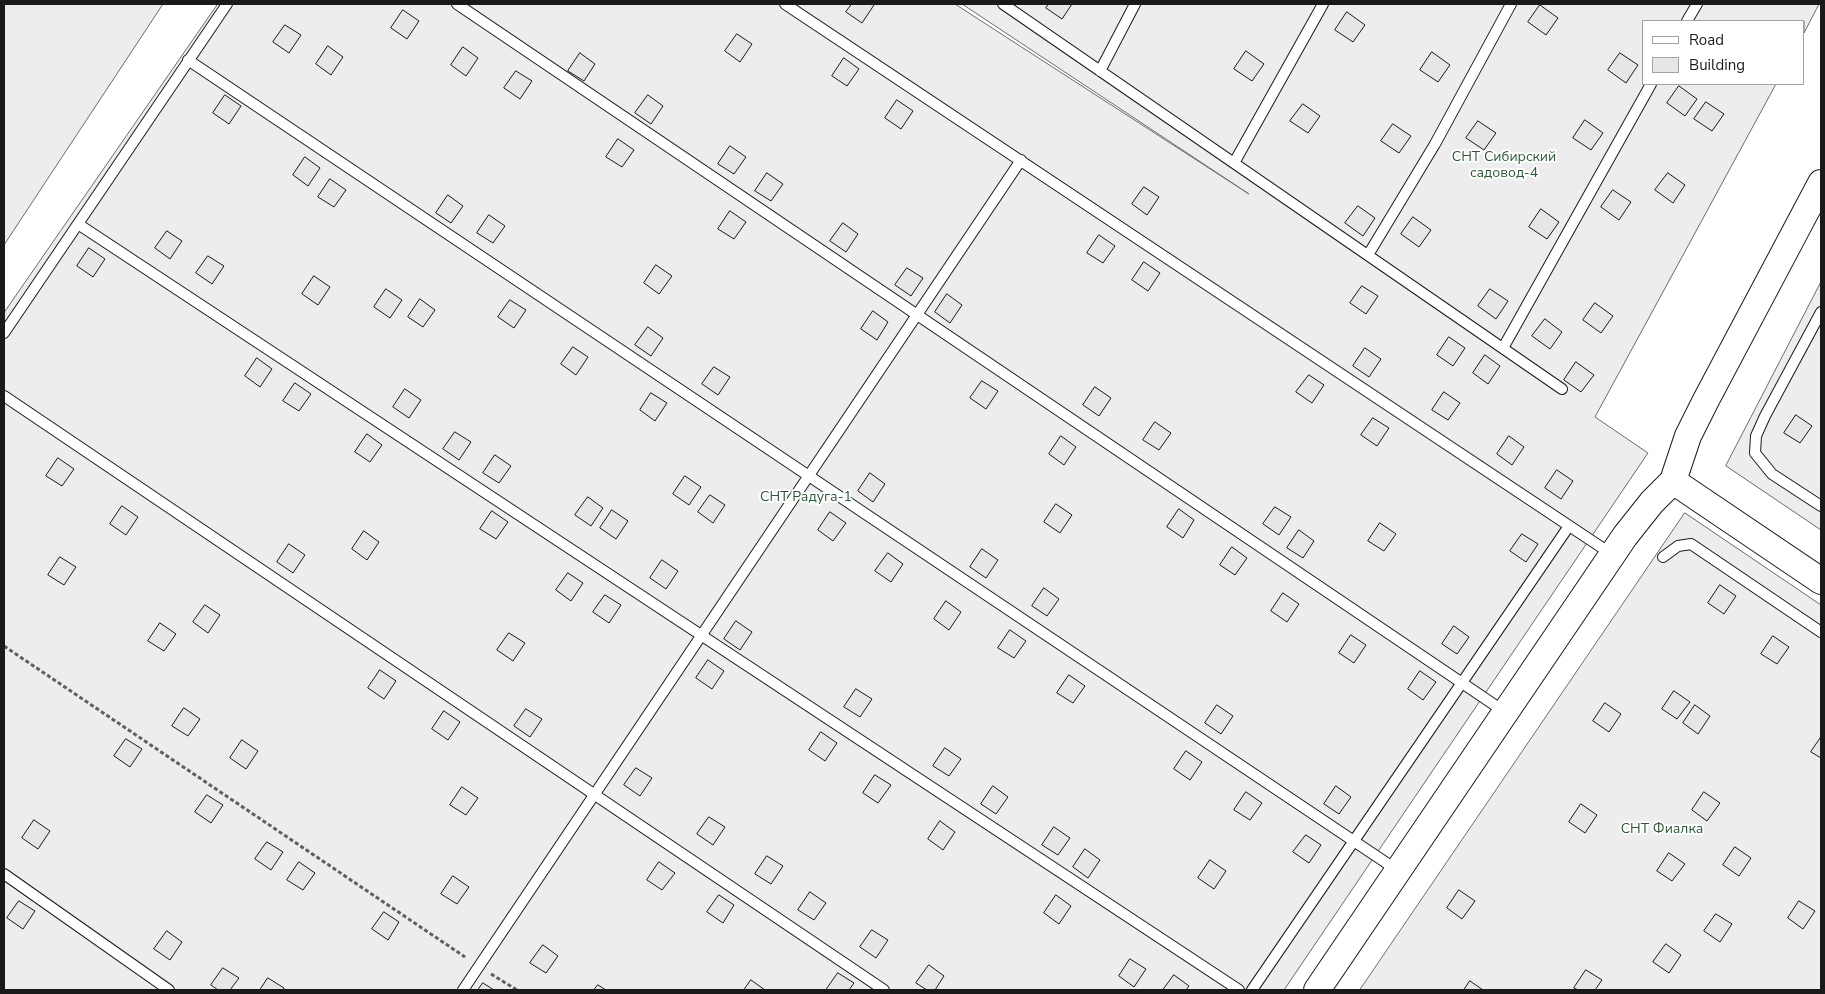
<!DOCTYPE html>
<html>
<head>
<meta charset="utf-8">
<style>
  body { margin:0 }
  #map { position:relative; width:1825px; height:994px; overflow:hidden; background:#fff; font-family:"Nunito Sans",sans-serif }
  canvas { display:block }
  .frame { position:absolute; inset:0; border:5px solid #1a1a1a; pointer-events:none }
  .legend { position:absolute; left:1642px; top:20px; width:162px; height:65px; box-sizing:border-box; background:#fff; border:1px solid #a3a3a3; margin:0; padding:6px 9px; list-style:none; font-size:15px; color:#1a1a1a }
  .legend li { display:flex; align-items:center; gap:10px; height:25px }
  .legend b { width:25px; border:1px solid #a3a3a3 }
</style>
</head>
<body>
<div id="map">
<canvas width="1825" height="994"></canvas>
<div class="frame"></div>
<ul class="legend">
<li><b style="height:6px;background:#fff"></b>Road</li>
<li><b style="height:14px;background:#e6e6e6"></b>Building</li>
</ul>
</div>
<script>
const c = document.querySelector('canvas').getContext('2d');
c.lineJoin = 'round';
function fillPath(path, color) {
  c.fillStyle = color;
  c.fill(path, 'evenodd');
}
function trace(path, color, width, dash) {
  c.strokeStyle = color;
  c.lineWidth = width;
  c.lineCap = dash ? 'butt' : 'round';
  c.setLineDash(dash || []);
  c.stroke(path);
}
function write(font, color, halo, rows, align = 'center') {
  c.font = font + ' "Nunito Sans",sans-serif';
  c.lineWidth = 4;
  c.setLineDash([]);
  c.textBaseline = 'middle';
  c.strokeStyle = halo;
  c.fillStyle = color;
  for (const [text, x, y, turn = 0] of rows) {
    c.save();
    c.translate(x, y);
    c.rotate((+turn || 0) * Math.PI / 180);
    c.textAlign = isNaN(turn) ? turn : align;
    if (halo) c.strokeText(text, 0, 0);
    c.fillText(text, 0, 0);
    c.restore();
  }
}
const built = new Path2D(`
  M 4,4 L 163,4 L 4,245 Z
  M 218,4 L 955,4 L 1249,194 L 962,4 L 1819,4 L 1804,33 L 1804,21 L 1644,21 L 1644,84 L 1776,84 L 1595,417 L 1648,453 L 1284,990 L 4,990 L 4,313 Z
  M 1821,282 L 1821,530 L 1726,466 Z
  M 1685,513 L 1821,605 L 1821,990 L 1360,990 Z`);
fillPath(built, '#ededed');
trace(built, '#6a6a6a', 1);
const building = new Path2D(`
  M 852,4 L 871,4 L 874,5 L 862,23 L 846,12 Z
  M 1049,4 L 1072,4 L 1062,19 L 1046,8 Z
  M 1540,5 L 1558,18 L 1546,35 L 1528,22 Z
  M 403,10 L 419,21 L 407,39 L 391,28 Z
  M 1347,12 L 1365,25 L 1353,42 L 1335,30 Z
  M 285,25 L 301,35 L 289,53 L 273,42 Z
  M 737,34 L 752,44 L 740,62 L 725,51 Z
  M 328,46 L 343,57 L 331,75 L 316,64 Z
  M 463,47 L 478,58 L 466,76 L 451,65 Z
  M 1246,51 L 1264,64 L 1252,81 L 1234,69 Z
  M 1432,52 L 1450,65 L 1438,82 L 1420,70 Z
  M 580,53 L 595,64 L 584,81 L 568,71 Z
  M 1620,53 L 1638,65 L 1626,83 L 1608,70 Z
  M 844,58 L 859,69 L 847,86 L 832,76 Z
  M 516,71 L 532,81 L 520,99 L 504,88 Z
  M 1679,86 L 1697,99 L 1685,116 L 1667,103 Z
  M 225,95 L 241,106 L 229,124 L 213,113 Z
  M 648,95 L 663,106 L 651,124 L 635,113 Z
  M 897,100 L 913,111 L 901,129 L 885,118 Z
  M 1706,102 L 1724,114 L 1712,131 L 1694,119 Z
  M 1303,104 L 1320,116 L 1308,133 L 1290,121 Z
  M 1585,120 L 1603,133 L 1591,150 L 1573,138 Z
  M 1478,121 L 1496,133 L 1484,150 L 1466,138 Z
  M 1393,124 L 1411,136 L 1399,153 L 1381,141 Z
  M 618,139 L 634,150 L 622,167 L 606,157 Z
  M 730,146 L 746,157 L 734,174 L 718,164 Z
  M 305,157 L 320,168 L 308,186 L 293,175 Z
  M 767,173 L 783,184 L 771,201 L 755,191 Z
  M 1668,173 L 1685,185 L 1673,203 L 1655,190 Z
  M 330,179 L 346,190 L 334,207 L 318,197 Z
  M 1144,187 L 1159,197 L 1147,215 L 1132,204 Z
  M 1613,190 L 1631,202 L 1619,220 L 1601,207 Z
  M 448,195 L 463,206 L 451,223 L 436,213 Z
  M 1358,206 L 1375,218 L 1363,236 L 1345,223 Z
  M 1541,209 L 1559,222 L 1547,239 L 1529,227 Z
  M 730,211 L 746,222 L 734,239 L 718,229 Z
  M 489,215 L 505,226 L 493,243 L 477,233 Z
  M 1413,217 L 1431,230 L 1419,247 L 1401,234 Z
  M 843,223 L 858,234 L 846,252 L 830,241 Z
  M 167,231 L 182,241 L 170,259 L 155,248 Z
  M 1099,235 L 1115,246 L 1103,263 L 1087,253 Z
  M 89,248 L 105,259 L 93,277 L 77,266 Z
  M 208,256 L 224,266 L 212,284 L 196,273 Z
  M 1144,262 L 1160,273 L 1148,291 L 1132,280 Z
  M 656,265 L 672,276 L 659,294 L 644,283 Z
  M 907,268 L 923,278 L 911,296 L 895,285 Z
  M 314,276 L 330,287 L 318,305 L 302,294 Z
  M 1362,286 L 1378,296 L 1366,314 L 1350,303 Z
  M 386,289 L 402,300 L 390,318 L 374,307 Z
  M 1490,289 L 1508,301 L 1496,319 L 1478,306 Z
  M 947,294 L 962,305 L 950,323 L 935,312 Z
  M 420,299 L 435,310 L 423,327 L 408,317 Z
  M 510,300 L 526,310 L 514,328 L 498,317 Z
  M 1595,303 L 1613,316 L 1601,333 L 1583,320 Z
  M 873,311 L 888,322 L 877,340 L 861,329 Z
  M 1545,319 L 1562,332 L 1550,349 L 1532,336 Z
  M 648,327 L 663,338 L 651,356 L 635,345 Z
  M 1449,337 L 1465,348 L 1453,366 L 1437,355 Z
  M 573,347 L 588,357 L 576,375 L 561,364 Z
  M 1365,348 L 1381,359 L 1369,377 L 1353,366 Z
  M 1485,355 L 1500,366 L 1488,384 L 1473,373 Z
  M 257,358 L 272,369 L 260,387 L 245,376 Z
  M 1576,362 L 1594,375 L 1581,392 L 1564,380 Z
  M 714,367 L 730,377 L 718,395 L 702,384 Z
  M 1309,375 L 1324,385 L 1312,403 L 1296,392 Z
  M 982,381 L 998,391 L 986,409 L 970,398 Z
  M 295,383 L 311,394 L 299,411 L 283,401 Z
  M 1095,387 L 1111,398 L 1099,416 L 1083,405 Z
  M 405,389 L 421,400 L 409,418 L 393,407 Z
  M 1444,392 L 1460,403 L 1448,420 L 1432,410 Z
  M 651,393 L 667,403 L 655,421 L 640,410 Z
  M 1796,415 L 1812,426 L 1800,443 L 1784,433 Z
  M 1373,418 L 1389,428 L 1377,446 L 1361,435 Z
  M 1155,422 L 1171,433 L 1159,450 L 1143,440 Z
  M 455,432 L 471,442 L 459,460 L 443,449 Z
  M 367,434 L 382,445 L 370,462 L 355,452 Z
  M 1061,436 L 1076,447 L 1064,465 L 1049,454 Z
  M 1509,436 L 1524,447 L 1512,465 L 1497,454 Z
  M 495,455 L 511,466 L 499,483 L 483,473 Z
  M 58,458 L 74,469 L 62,486 L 46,476 Z
  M 1557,470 L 1573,481 L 1561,499 L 1545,488 Z
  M 870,473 L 885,484 L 873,502 L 858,491 Z
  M 685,476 L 701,487 L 689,505 L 673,494 Z
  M 710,495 L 725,505 L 713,523 L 698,512 Z
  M 588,497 L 603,508 L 591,526 L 575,515 Z
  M 1056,504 L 1072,515 L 1060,533 L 1044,522 Z
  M 122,506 L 138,517 L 126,535 L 110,524 Z
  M 1275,507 L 1291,517 L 1279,535 L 1263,524 Z
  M 1179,509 L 1194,520 L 1183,538 L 1167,527 Z
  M 612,510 L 628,521 L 616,539 L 600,528 Z
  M 492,511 L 508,522 L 496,539 L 480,529 Z
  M 830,512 L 846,523 L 833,541 L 818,530 Z
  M 1380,523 L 1396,534 L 1384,551 L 1368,541 Z
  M 1299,530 L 1314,541 L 1303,558 L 1287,548 Z
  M 364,531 L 379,542 L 367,560 L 352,549 Z
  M 1522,534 L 1538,544 L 1526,562 L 1510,551 Z
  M 289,544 L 305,555 L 293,573 L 277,562 Z
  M 1232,547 L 1247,558 L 1235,575 L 1220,565 Z
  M 982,549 L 998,560 L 986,578 L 970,567 Z
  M 888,553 L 903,564 L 891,582 L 875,571 Z
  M 60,557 L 76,567 L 64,585 L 48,575 Z
  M 662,560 L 678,571 L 666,589 L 650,578 Z
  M 568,573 L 583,583 L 571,601 L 556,590 Z
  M 1720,585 L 1736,596 L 1724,614 L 1708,603 Z
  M 1044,588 L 1059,599 L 1047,616 L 1032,606 Z
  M 1283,593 L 1299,604 L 1287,622 L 1271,611 Z
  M 605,595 L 621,605 L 609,623 L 593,612 Z
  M 946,601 L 961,612 L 949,630 L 934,619 Z
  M 205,605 L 220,615 L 208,633 L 193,622 Z
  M 736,621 L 752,632 L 740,650 L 724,639 Z
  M 160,623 L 176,634 L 164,651 L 148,641 Z
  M 1454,626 L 1469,637 L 1457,654 L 1442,644 Z
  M 1010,630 L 1026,641 L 1014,658 L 998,648 Z
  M 509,633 L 525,643 L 513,661 L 497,650 Z
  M 1351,635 L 1366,645 L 1354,663 L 1339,653 Z
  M 1773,636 L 1789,647 L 1777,664 L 1761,654 Z
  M 708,660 L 724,671 L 712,689 L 696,678 Z
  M 380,670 L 396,681 L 384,699 L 368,688 Z
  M 1420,671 L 1436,682 L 1423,700 L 1408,689 Z
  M 1069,675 L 1085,686 L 1073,703 L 1057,693 Z
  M 856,689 L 872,699 L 860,717 L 844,707 Z
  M 1674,691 L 1690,702 L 1677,719 L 1662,709 Z
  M 1605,703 L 1621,714 L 1609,732 L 1593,721 Z
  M 1217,705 L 1233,716 L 1221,734 L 1205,723 Z
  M 1695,705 L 1710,716 L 1698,734 L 1683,723 Z
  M 184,708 L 200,719 L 188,736 L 172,726 Z
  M 526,709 L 542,719 L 530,737 L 514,726 Z
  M 444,711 L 460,722 L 448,740 L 432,729 Z
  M 821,732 L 837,743 L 825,761 L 809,750 Z
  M 1821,737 L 1821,758 L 1811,752 Z
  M 126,739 L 142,749 L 130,767 L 114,756 Z
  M 242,740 L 258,751 L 246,769 L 230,758 Z
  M 945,748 L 961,759 L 949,776 L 933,766 Z
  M 1186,751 L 1202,762 L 1190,780 L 1174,769 Z
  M 636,768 L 652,778 L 640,796 L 624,785 Z
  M 875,775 L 891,785 L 878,803 L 863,793 Z
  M 993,786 L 1008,797 L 996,814 L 981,804 Z
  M 1336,786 L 1351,797 L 1339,814 L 1324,804 Z
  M 462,787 L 478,798 L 466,815 L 450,805 Z
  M 1246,792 L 1262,803 L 1250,820 L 1234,810 Z
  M 1704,792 L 1720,803 L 1707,821 L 1692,810 Z
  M 207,795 L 223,805 L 211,823 L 195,812 Z
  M 1581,804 L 1597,815 L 1585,833 L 1569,822 Z
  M 709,817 L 725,827 L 713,845 L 697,834 Z
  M 34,820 L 50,831 L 38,849 L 22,838 Z
  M 940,821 L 955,832 L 943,850 L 928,839 Z
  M 1054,827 L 1070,838 L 1058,855 L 1042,845 Z
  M 1306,835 L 1321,845 L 1309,863 L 1293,852 Z
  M 267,842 L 283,852 L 271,870 L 255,859 Z
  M 1735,847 L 1751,858 L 1739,876 L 1723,865 Z
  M 1085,849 L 1100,860 L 1088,878 L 1073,867 Z
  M 1669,853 L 1685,864 L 1672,881 L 1657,871 Z
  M 767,856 L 783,866 L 771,884 L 755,874 Z
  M 1210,860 L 1226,871 L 1214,889 L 1198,878 Z
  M 299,862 L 315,873 L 303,890 L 287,880 Z
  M 659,862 L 675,873 L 662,890 L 647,880 Z
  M 453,876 L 469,887 L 457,904 L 441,894 Z
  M 1459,890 L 1475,901 L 1462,919 L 1447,908 Z
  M 810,892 L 826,903 L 814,920 L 798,910 Z
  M 719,895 L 734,905 L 723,923 L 707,912 Z
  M 1056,895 L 1071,906 L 1059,924 L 1044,913 Z
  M 19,901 L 35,911 L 23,929 L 7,918 Z
  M 1799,901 L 1815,911 L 1803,929 L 1788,918 Z
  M 384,912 L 399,922 L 388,940 L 372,929 Z
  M 1716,914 L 1732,924 L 1720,942 L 1704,931 Z
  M 872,930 L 888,940 L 876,958 L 860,947 Z
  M 167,931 L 182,942 L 170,960 L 154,949 Z
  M 1666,944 L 1681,955 L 1669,973 L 1653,962 Z
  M 543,945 L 558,956 L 546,973 L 530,963 Z
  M 1130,959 L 1146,969 L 1134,987 L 1119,976 Z
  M 929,965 L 944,976 L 935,990 L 927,990 L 916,983 Z
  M 223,968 L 239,978 L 230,990 L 218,990 L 211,985 Z
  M 1586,970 L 1602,980 L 1595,990 L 1578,990 L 1574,988 Z
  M 838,973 L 854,983 L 849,990 L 826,990 Z
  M 1174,975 L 1189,986 L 1186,990 L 1163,990 Z
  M 268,978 L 284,988 L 283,990 L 260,990 Z
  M 751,980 L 765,990 L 744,990 Z
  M 1470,981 L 1483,990 L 1464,990 Z
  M 483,983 L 494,990 L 478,990 Z
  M 598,985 L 606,990 L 594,990 Z`);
fillPath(building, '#e6e6e6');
trace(building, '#1a1a1a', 1);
const service = new Path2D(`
  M 457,4 L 1505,712
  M 785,4 L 1613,555
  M 1003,4 L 1562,389
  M 1687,21 L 1697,4
  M 188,60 L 1397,870
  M 1100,71 L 1135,4
  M 1234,163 L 1323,4
  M 78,224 L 1239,990
  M 1368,255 L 1435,144 L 1511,4
  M 1821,312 L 1765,416 L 1756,436 L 1755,453 L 1772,474 L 1821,506
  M 4,333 L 227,4
  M 1503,348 L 1651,84
  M 4,396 L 884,990
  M 1663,557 L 1678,546 L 1691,544 L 1821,632
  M 4,874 L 169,990
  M 463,990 L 1021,160
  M 1252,990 L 1569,526`);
const tertiary = new Path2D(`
  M 1673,481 L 1821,581
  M 1317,990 L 1625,536 L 1652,502 L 1673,481 L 1688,436 L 1706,400 L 1821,183`);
trace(service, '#1a1a1a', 12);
trace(tertiary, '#1a1a1a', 28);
trace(new Path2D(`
  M 4,646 L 465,957
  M 491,974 L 517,990`), '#5f5f5f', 3, [4, 2.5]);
trace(service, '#fff', 10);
trace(tertiary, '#fff', 26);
write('14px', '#2b5a34', '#fff', [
  ["СНТ Сибирский",1504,158],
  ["садовод-4",1504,174],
  ["СНТ Радуга-1",806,498],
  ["СНТ Фиалка",1662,830]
]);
</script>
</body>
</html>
